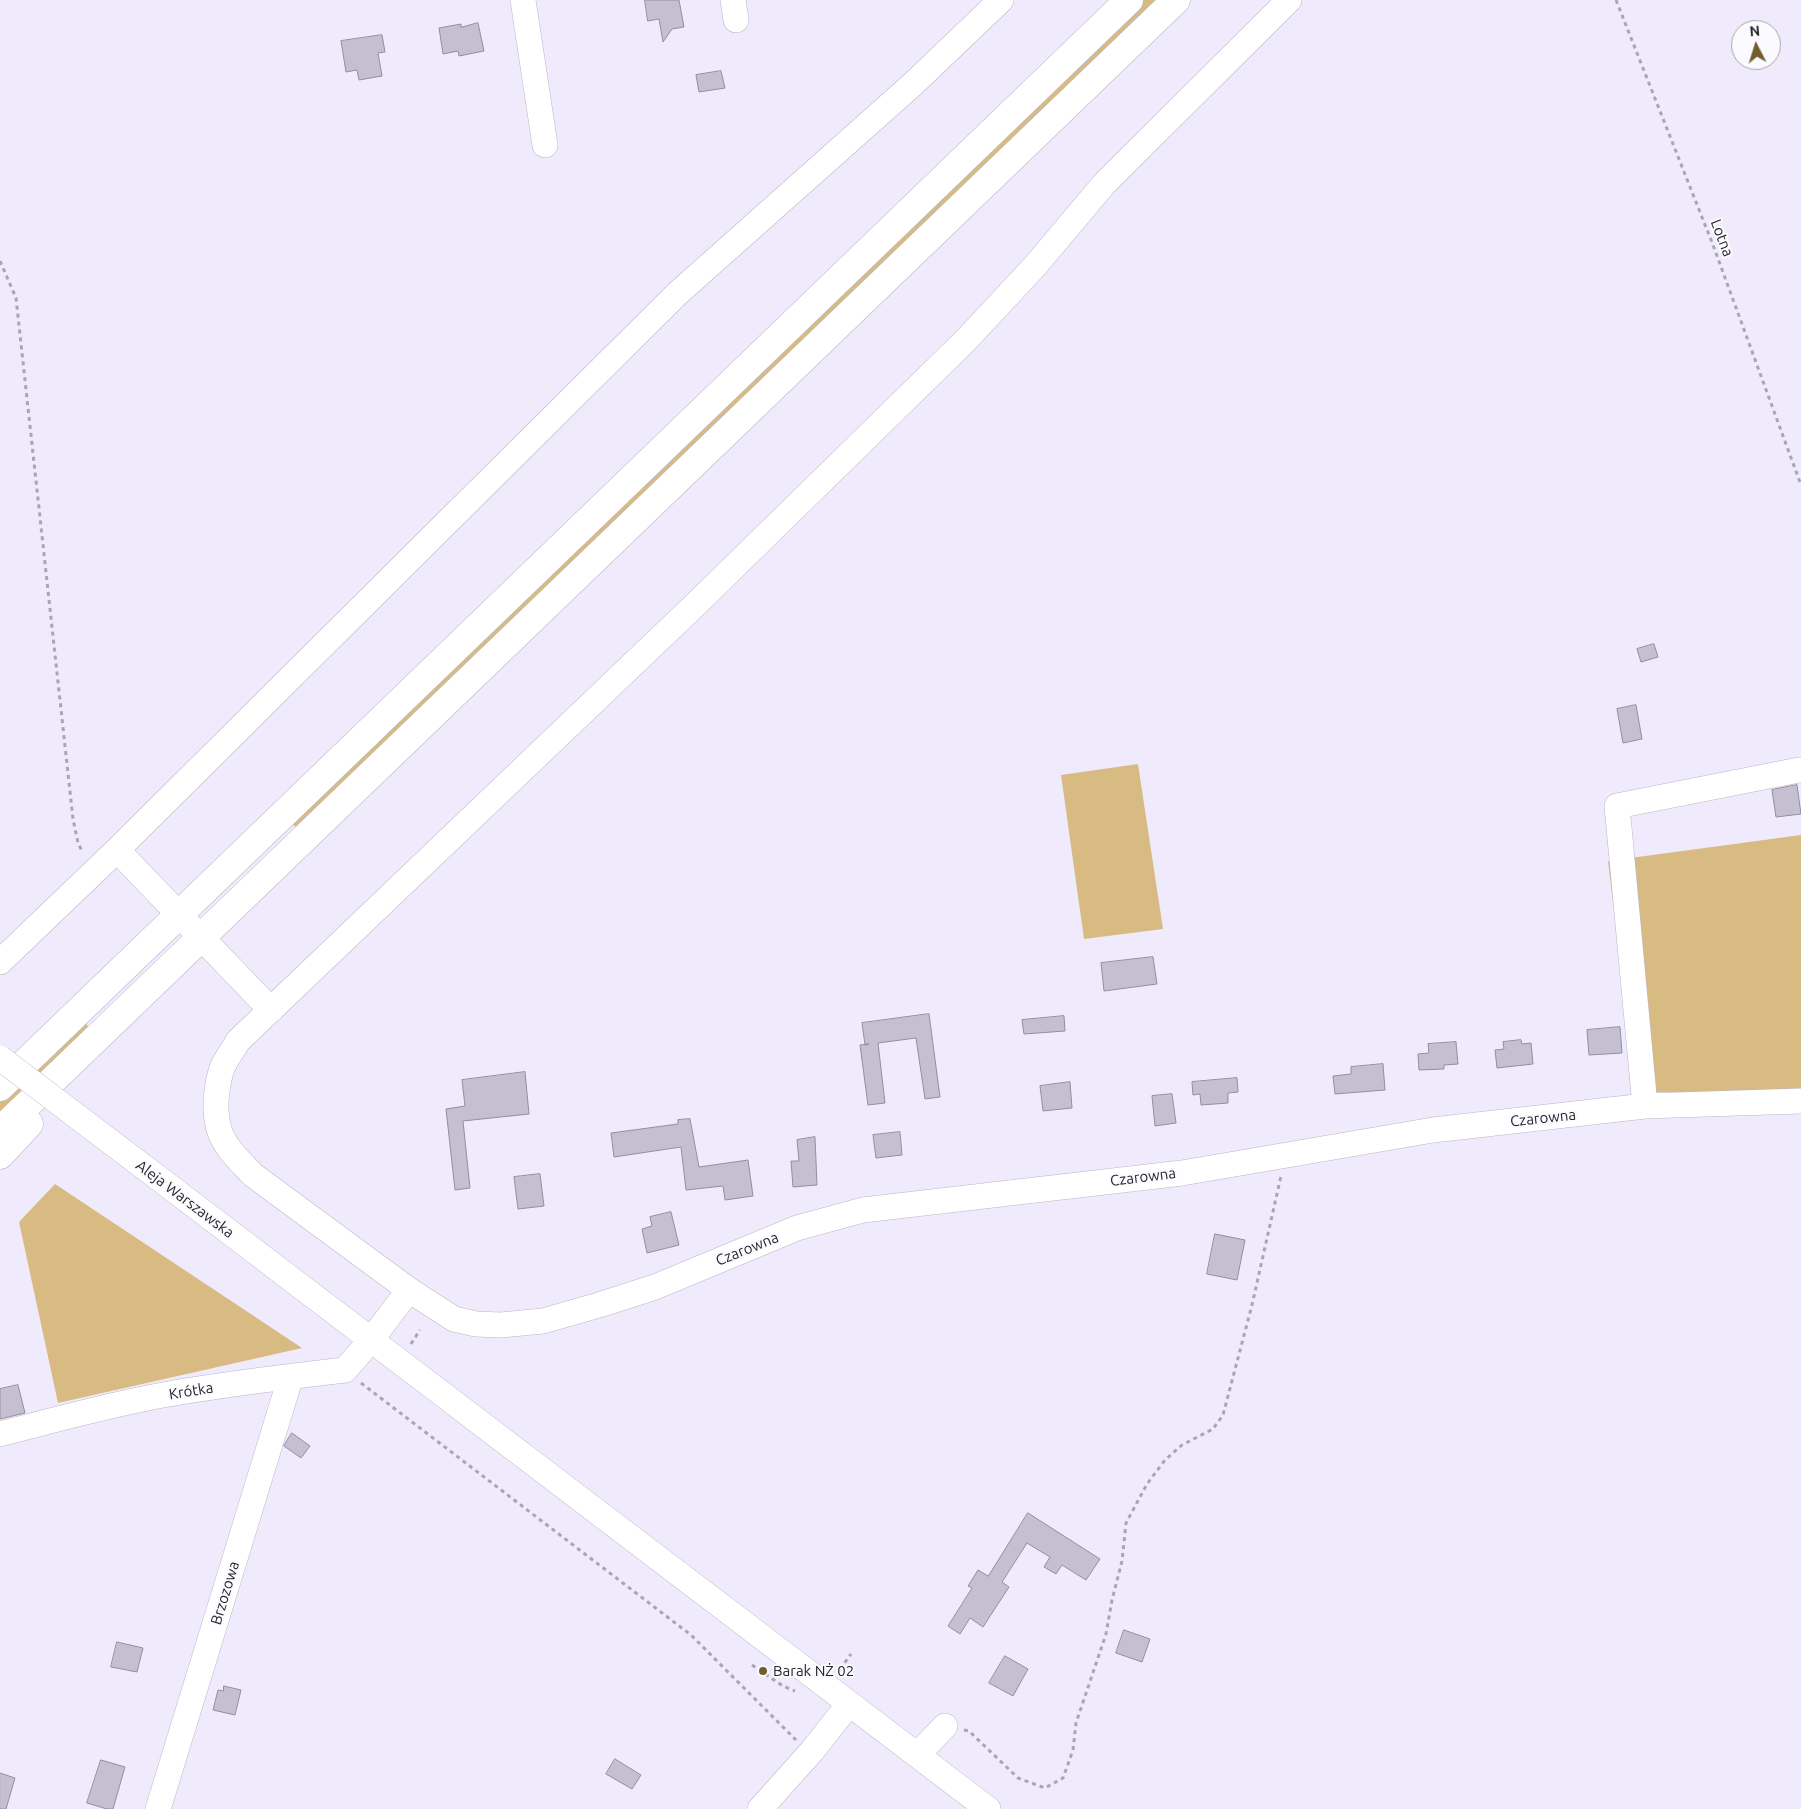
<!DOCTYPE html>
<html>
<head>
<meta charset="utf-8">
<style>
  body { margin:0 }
  #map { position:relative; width:1801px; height:1809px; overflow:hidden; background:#f0ebfc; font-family:Ubuntu,sans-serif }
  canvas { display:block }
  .north { position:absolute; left:1731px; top:20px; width:50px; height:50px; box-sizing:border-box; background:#fbfafe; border:1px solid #a6a5aa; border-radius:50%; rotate:355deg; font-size:14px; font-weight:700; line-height:20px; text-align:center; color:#27252b }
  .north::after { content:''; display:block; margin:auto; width:18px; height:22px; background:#745d2d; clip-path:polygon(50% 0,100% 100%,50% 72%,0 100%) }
</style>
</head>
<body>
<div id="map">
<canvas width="1801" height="1809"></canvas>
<div class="north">N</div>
</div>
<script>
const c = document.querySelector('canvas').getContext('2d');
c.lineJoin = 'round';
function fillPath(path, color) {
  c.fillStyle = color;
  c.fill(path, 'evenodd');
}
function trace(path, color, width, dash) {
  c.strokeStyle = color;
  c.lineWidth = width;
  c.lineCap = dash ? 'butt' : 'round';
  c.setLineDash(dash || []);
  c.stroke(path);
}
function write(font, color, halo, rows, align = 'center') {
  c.font = font + ' Ubuntu,sans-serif';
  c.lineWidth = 4;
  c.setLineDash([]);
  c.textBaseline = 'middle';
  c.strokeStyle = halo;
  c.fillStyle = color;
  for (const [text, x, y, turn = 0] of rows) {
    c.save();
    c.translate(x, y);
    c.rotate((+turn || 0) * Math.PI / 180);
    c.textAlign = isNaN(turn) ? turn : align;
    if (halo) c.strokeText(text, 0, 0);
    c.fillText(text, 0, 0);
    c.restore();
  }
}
fillPath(new Path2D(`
  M 1143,0 L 1163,0 L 299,829 L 290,823 L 967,166 Z
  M 1138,764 L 1163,929 L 1084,939 L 1061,775 Z
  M 1801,835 L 1801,1093 L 1636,1092 L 1608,861 Z
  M 84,1021 L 90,1029 L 0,1116 L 0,1102 Z
  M 55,1184 L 302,1348 L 58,1403 L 19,1222 Z`), '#d8bb83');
const building = new Path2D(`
  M 645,0 L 679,0 L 684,27 L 672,29 L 663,42 L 659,19 L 648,21 Z
  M 478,23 L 484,51 L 459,56 L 458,51 L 443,54 L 439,28 L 461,24 L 461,27 Z
  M 382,35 L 385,52 L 378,53 L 382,76 L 359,80 L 357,70 L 346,72 L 341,41 Z
  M 721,71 L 725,88 L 699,92 L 696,75 Z
  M 1654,644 L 1658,657 L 1641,662 L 1637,649 Z
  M 1636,705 L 1642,739 L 1623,743 L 1617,709 Z
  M 1797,785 L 1801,814 L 1776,817 L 1772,790 Z
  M 1153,957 L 1157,984 L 1104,991 L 1101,963 Z
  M 929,1014 L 940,1097 L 925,1099 L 916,1038 L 878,1043 L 885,1103 L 868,1105 L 860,1045 L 869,1044 L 865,1045 L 862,1023 Z
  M 1064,1016 L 1065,1031 L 1024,1034 L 1022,1020 Z
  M 1620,1027 L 1622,1053 L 1589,1055 L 1587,1030 Z
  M 1521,1040 L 1522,1044 L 1531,1043 L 1533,1064 L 1497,1068 L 1495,1050 L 1504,1049 L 1503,1042 Z
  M 1456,1042 L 1458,1064 L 1444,1065 L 1444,1069 L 1419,1070 L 1418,1054 L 1429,1053 L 1428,1044 Z
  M 1383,1064 L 1385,1090 L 1335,1094 L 1333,1076 L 1351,1074 L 1351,1067 Z
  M 525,1072 L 529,1114 L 463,1121 L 470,1188 L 455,1190 L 446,1109 L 465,1106 L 462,1080 Z
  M 1237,1078 L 1238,1092 L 1228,1093 L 1228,1103 L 1201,1105 L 1200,1094 L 1193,1095 L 1192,1082 Z
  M 1070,1082 L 1072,1108 L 1043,1111 L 1040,1086 Z
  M 1172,1094 L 1176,1123 L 1155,1126 L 1152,1096 Z
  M 690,1119 L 699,1167 L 748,1160 L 753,1196 L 725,1200 L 723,1186 L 686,1190 L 681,1147 L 614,1157 L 611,1133 L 678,1124 L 678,1120 Z
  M 900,1132 L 902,1155 L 876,1158 L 873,1135 Z
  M 815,1137 L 817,1185 L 793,1187 L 791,1161 L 799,1161 L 797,1140 Z
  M 540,1174 L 544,1206 L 518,1209 L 514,1177 Z
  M 671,1212 L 679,1245 L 647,1253 L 642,1229 L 652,1226 L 650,1217 Z
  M 1215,1234 L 1245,1240 L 1237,1280 L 1207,1274 Z
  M 18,1385 L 25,1413 L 0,1419 L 0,1389 Z
  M 292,1433 L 310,1446 L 301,1458 L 284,1446 Z
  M 1028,1513 L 1100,1559 L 1086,1580 L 1062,1565 L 1056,1574 L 1044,1567 L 1050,1557 L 1027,1543 L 1002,1582 L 1009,1587 L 983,1627 L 970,1618 L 960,1634 L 948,1626 L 972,1588 L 968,1586 L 978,1570 L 988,1576 Z
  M 1124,1630 L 1150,1639 L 1142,1662 L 1116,1653 Z
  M 117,1642 L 143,1648 L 137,1672 L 111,1667 Z
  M 1005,1656 L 1028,1669 L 1013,1696 L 989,1683 Z
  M 224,1686 L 241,1690 L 235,1715 L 213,1710 L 218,1690 L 223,1691 Z
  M 615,1759 L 641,1775 L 632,1789 L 606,1774 Z
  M 101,1760 L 125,1767 L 113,1809 L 107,1809 L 87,1803 Z
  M 0,1773 L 15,1778 L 6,1809 L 0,1809 Z`);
fillPath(building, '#c5c0d1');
trace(building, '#938e9e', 1);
const minor = new Path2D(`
  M 523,0 L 545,145
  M 733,0 L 736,20
  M 1289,0 L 1104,184 L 1035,266 L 966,340 L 695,605 L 238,1041 C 233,1050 226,1059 222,1068 C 216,1087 213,1113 220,1132 C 226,1149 241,1162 253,1175 L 409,1290 L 454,1319 L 476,1324 L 501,1325 L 543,1321 L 599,1305 L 655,1287 L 797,1228 L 863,1210 L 1182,1173 L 1433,1130 L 1645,1106 L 1801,1101
  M 117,850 L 271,1010
  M 0,962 L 117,850 L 678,293 L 913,84 L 1001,0
  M 1645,1106 L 1617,806 L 1799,770
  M 157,1177 L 988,1809
  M 0,1434 C 54,1420 108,1405 163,1395 C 223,1384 284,1377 345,1370 L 371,1340 L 409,1290
  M 917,1755 L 945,1726
  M 158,1809 L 291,1376
  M 760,1809 L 812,1751 L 849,1704`);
const highway = new Path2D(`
  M 0,1087 L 1129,0
  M 0,1131 L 1176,0
  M 0,1155 L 29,1124`);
trace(minor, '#bab5c6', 26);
trace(highway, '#bab5c6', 29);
trace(new Path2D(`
  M 1616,0 L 1713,245 L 1801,485
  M 0,261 L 16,298 L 73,819 L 78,843 L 83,853
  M 411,1344 L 420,1330
  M 361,1383 L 691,1635 L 796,1740
  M 752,1665 L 783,1686 L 795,1691
  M 840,1669 L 851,1654
  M 964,1730 L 969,1731 L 1018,1778 L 1045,1788 L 1063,1778 L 1073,1750 L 1076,1723 L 1106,1634 L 1112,1600 L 1122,1561 L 1126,1523 L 1147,1484 L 1165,1460 L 1182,1445 L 1213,1429 L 1223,1415 L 1252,1305 L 1281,1176`), '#a9a5b2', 3, [4, 4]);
trace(minor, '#fff', 25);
trace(highway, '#fff', 28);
const minorBridge = new Path2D(`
  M 0,1058 L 157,1177`);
trace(minorBridge, '#bab5c6', 26, []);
trace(minorBridge, '#fff', 25);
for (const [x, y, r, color] of [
  [763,1671,5,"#745d2d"]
]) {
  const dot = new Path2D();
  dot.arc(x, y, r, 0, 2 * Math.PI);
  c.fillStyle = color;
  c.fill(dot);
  trace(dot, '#fbfafe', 2);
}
write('15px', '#27252b', '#fbfafe', [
  ["Lotna",1722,238,69],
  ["Czarowna",1543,1118,-6],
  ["Czarowna",1143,1177,-7],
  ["Aleja Warszawska",185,1199,37],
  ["Czarowna",747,1249,-22],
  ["Krótka",191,1391,-9],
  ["Brzozowa",225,1593,-73]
]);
write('15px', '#27252b', '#fbfafe', [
  ["Barak NŻ 02",773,1671]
], 'left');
</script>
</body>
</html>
